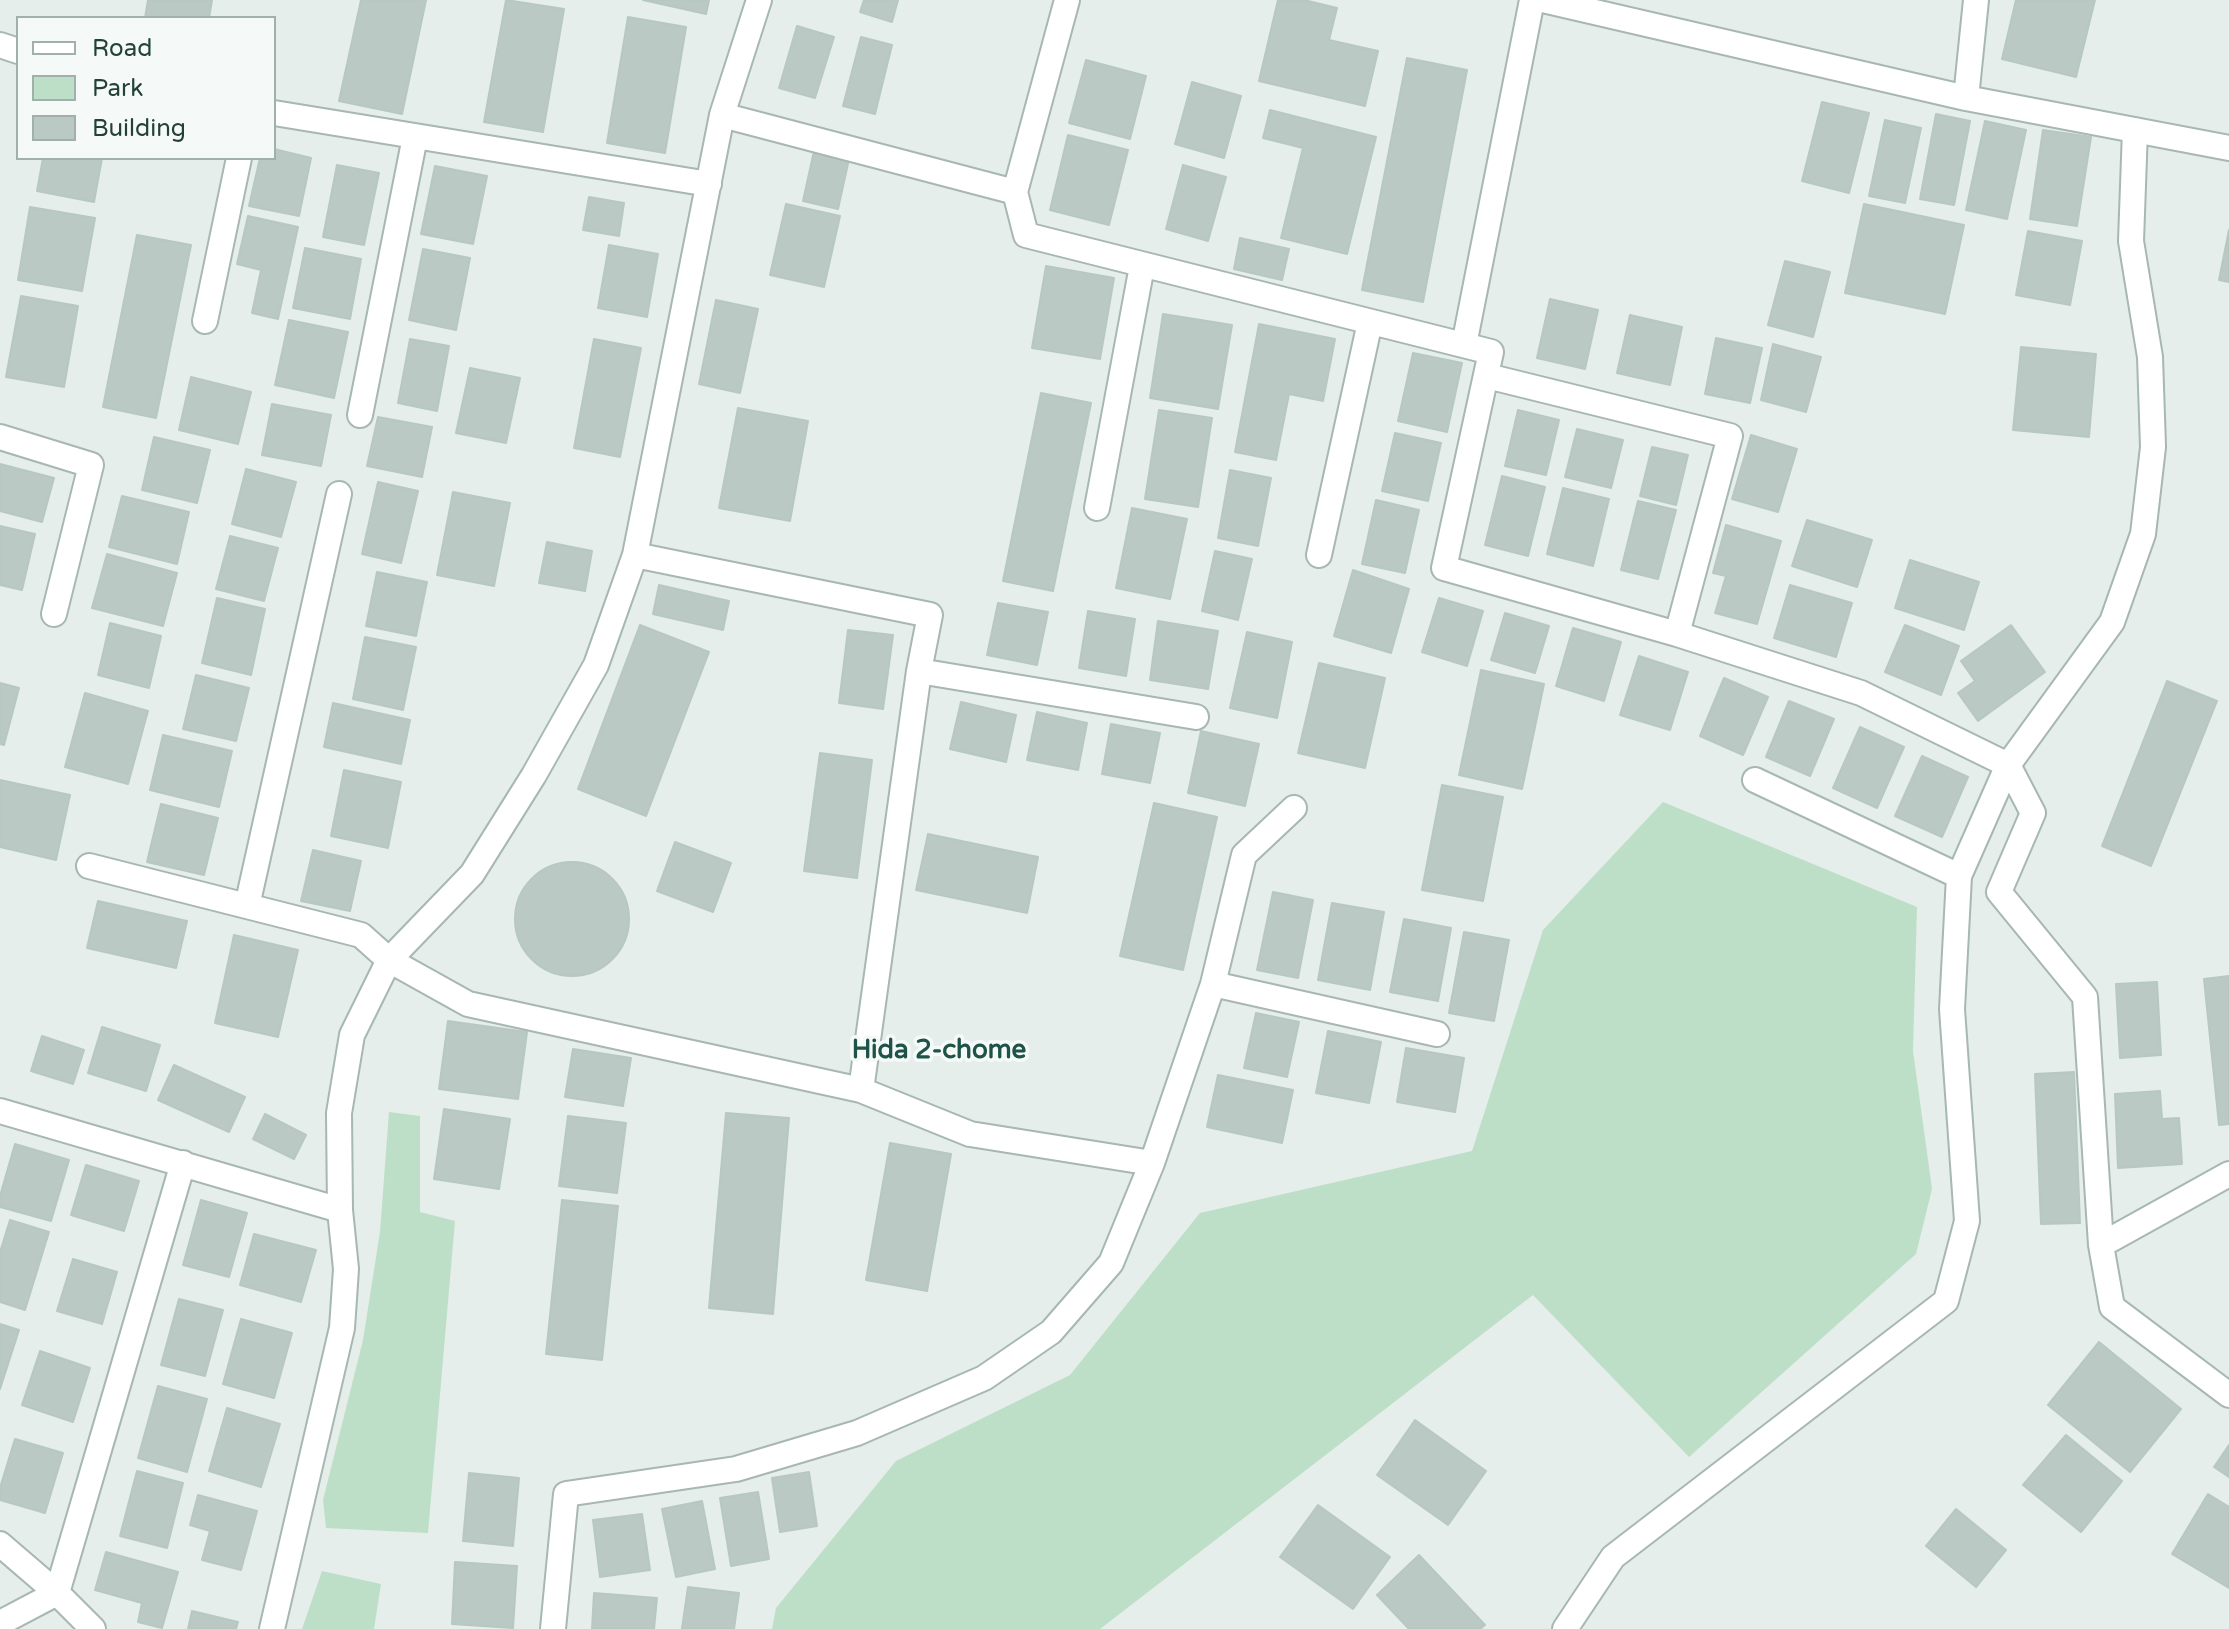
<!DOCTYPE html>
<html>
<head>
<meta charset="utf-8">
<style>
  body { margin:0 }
  #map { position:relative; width:2229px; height:1629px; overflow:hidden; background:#e5eeea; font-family:"Varela Round",sans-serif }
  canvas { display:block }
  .legend { position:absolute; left:16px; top:16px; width:260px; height:144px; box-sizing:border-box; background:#f5faf8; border:2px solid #a1b0ac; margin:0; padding:10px 14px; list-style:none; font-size:24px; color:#234139 }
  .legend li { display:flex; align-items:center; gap:16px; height:40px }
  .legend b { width:40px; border:2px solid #a1b0ac }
</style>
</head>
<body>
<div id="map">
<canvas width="2229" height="1629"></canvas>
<ul class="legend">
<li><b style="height:10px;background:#fff"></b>Road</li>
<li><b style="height:22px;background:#bddfc7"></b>Park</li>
<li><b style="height:22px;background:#bac9c3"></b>Building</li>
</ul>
</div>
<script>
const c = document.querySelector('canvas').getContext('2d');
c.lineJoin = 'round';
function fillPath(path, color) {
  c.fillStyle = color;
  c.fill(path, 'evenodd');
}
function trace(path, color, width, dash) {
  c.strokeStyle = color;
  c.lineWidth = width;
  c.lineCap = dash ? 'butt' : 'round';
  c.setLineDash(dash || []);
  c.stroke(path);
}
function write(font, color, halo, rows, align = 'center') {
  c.font = font + ' "Varela Round",sans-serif';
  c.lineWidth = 7;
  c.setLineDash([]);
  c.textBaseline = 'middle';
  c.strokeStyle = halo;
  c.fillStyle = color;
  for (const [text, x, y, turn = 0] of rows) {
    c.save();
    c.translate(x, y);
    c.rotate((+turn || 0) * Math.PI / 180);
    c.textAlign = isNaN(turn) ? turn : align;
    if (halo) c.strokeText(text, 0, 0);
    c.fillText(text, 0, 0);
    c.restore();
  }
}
fillPath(new Path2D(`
  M 1663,802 L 1917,907 L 1913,1051 L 1932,1189 L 1916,1254 L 1689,1457 L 1533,1295 L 1100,1629 L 772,1629 L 776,1608 L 896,1461 L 1070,1375 L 1200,1213 L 1472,1151 L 1543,930 Z
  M 389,1112 L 420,1116 L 420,1212 L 455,1221 L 428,1533 L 326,1528 L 323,1500 L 363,1340 L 380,1232 Z
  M 322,1571 L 381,1584 L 374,1629 L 302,1629 Z`), '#bddfc7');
const building = new Path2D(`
  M 148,0 L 212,0 L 209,18 L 145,18 Z
  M 361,0 L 426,0 L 402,114 L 339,101 Z
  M 506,0 L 564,9 L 543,132 L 484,122 Z
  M 643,0 L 709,0 L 706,14 Z
  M 864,0 L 898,0 L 892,22 L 860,12 Z
  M 1278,0 L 1304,0 L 1337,8 L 1329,40 L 1378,51 L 1365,106 L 1259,81 Z
  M 2016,0 L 2095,0 L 2076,77 L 2002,59 Z
  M 628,17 L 686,27 L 665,153 L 607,143 Z
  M 797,26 L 834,37 L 815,98 L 779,88 Z
  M 861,37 L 892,45 L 875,114 L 843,106 Z
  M 1407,58 L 1467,70 L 1423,302 L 1362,290 Z
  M 1086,60 L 1146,76 L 1130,139 L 1069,123 Z
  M 1192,82 L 1241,96 L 1224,158 L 1175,144 Z
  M 1822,102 L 1869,113 L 1849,193 L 1802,181 Z
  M 1270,110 L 1376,137 L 1347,254 L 1281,238 L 1303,148 L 1263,138 Z
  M 1936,114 L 1970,121 L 1954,205 L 1920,199 Z
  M 1885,120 L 1921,128 L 1905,203 L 1869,196 Z
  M 1985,121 L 2026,130 L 2007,219 L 1966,210 Z
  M 2043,130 L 2091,137 L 2077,226 L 2030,219 Z
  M 1068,135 L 1128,150 L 1109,225 L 1050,210 Z
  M 274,149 L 311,158 L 299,216 L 249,206 L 260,158 L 274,158 Z
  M 814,151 L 849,159 L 838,209 L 803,201 Z
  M 43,158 L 102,158 L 94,202 L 37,191 Z
  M 337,165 L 379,173 L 364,245 L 323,237 Z
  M 1183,165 L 1226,177 L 1208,241 L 1166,229 Z
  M 435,166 L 487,176 L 473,244 L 421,234 Z
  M 589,197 L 624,203 L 619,236 L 583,230 Z
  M 786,204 L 840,216 L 824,287 L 770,275 Z
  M 1864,204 L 1964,225 L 1945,314 L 1845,293 Z
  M 30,207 L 95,218 L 82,291 L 18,280 Z
  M 248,216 L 298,227 L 278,319 L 252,313 L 261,270 L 237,264 Z
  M 2229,230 L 2229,282 L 2219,280 Z
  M 2028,231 L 2082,241 L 2070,305 L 2016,295 Z
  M 137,235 L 191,245 L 156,418 L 103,407 Z
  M 1240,238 L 1289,249 L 1282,280 L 1234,269 Z
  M 609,245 L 658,254 L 647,317 L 598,308 Z
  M 305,248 L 361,259 L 350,319 L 293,308 Z
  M 423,249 L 470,258 L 456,330 L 409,320 Z
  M 1785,261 L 1830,272 L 1813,337 L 1768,325 Z
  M 1046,266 L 1114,278 L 1100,359 L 1032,348 Z
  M 21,296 L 78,306 L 64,387 L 6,377 Z
  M 1550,299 L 1598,310 L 1585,369 L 1537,358 Z
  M 716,300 L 758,309 L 740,393 L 699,384 Z
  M 1163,314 L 1232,325 L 1218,409 L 1150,398 Z
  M 1630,315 L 1682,327 L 1670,385 L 1617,373 Z
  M 289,320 L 348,332 L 334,398 L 275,385 Z
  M 1259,324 L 1335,339 L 1323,401 L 1289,394 L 1276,460 L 1235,452 Z
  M 1716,338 L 1762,348 L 1750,403 L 1705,394 Z
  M 410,339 L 449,346 L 437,411 L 398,403 Z
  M 594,339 L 641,348 L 620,457 L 574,448 Z
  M 1773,344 L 1821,357 L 1806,412 L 1761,400 Z
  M 2021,347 L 2096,354 L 2089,437 L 2013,430 Z
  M 1413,353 L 1462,363 L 1447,432 L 1398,421 Z
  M 470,368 L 520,378 L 506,443 L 456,433 Z
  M 191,377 L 251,392 L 238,444 L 179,430 Z
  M 1041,393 L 1091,403 L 1053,591 L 1003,581 Z
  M 272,404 L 331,415 L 321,466 L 262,455 Z
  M 738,408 L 808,421 L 790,521 L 719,508 Z
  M 1159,410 L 1212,418 L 1198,507 L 1145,499 Z
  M 1518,410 L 1559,420 L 1546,475 L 1505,466 Z
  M 378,417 L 432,427 L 422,477 L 367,466 Z
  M 1577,429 L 1623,440 L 1611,488 L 1565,477 Z
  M 1395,433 L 1441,443 L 1428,501 L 1382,491 Z
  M 1751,435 L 1797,449 L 1778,512 L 1732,499 Z
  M 154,437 L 210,450 L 197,503 L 142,490 Z
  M 1652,447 L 1688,455 L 1676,505 L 1640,496 Z
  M 0,464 L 54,478 L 42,522 L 0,511 Z
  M 246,469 L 296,482 L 281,537 L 232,524 Z
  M 1230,470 L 1271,478 L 1258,546 L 1218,538 Z
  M 1502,476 L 1545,487 L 1528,556 L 1485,545 Z
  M 378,482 L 418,491 L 401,563 L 362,554 Z
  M 1563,488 L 1609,499 L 1593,566 L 1547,554 Z
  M 453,492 L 510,503 L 494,586 L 437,575 Z
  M 122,496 L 189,512 L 177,564 L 109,547 Z
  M 1376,500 L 1419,510 L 1405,573 L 1362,564 Z
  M 1638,501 L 1676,510 L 1658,579 L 1621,570 Z
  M 1132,508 L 1187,519 L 1170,599 L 1116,588 Z
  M 1807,520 L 1872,540 L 1857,587 L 1792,566 Z
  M 1726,525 L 1781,541 L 1757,624 L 1715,613 L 1726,576 L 1713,573 Z
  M 0,526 L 35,534 L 22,590 L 0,585 Z
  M 230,536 L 278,548 L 264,601 L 216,589 Z
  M 547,542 L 592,551 L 585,591 L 539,583 Z
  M 1215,551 L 1252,559 L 1238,620 L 1202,611 Z
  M 107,554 L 177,573 L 163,626 L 92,608 Z
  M 1910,560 L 1979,582 L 1964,630 L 1895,608 Z
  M 1353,570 L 1409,589 L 1391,653 L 1334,636 Z
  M 377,572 L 427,582 L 416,636 L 366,626 Z
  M 659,585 L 729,601 L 723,630 L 653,614 Z
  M 1790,585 L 1852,603 L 1836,657 L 1774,638 Z
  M 217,598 L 265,609 L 251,675 L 202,663 Z
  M 1439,598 L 1483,611 L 1467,666 L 1422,652 Z
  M 998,603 L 1048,612 L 1037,665 L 987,655 Z
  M 1088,611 L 1135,619 L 1126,676 L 1079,668 Z
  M 1505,613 L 1549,626 L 1535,673 L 1491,660 Z
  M 1158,621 L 1218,631 L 1208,689 L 1150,680 Z
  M 110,623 L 161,636 L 149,688 L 98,675 Z
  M 640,625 L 709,652 L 646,816 L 578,789 Z
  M 1905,625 L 1959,646 L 1941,695 L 1885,672 Z
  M 2011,625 L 2045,672 L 1978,721 L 1958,693 L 1975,681 L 1961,661 Z
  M 1573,628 L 1621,642 L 1604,701 L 1556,686 Z
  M 848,630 L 893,635 L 883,709 L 839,703 Z
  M 1247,632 L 1292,642 L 1277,718 L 1230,708 Z
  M 365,637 L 416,647 L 403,710 L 353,699 Z
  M 1639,656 L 1688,672 L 1670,730 L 1620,715 Z
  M 1319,663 L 1385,678 L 1365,768 L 1298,753 Z
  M 1481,670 L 1544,684 L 1522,789 L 1459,775 Z
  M 196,675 L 249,688 L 236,741 L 183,729 Z
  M 1724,678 L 1768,697 L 1743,755 L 1700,736 Z
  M 2167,681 L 2217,701 L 2151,866 L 2102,846 Z
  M 0,683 L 19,688 L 4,745 L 0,744 Z
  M 85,693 L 148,711 L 128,784 L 65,767 Z
  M 1789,701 L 1834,719 L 1810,776 L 1766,757 Z
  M 961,702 L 1016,715 L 1006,762 L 950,749 Z
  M 333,703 L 410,720 L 401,764 L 324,747 Z
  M 1037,712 L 1087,723 L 1078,770 L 1027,760 Z
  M 1111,724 L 1160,733 L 1150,783 L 1102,774 Z
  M 1860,727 L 1904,747 L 1877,808 L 1833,788 Z
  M 1201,731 L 1259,744 L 1245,806 L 1188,793 Z
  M 163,735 L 232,751 L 219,807 L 150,790 Z
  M 820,753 L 872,760 L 857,878 L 804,871 Z
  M 1922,756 L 1968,777 L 1942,837 L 1895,816 Z
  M 344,770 L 401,782 L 388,848 L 331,836 Z
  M 0,780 L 70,795 L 56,860 L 0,847 Z
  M 1442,785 L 1503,797 L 1483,901 L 1422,890 Z
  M 1154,803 L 1217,817 L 1183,970 L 1120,956 Z
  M 161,804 L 218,818 L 204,875 L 147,862 Z
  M 928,834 L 1038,857 L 1027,913 L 916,890 Z
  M 675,842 L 731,863 L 713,912 L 657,891 Z
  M 313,850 L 361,861 L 350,911 L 301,901 Z
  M515 919a57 57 0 1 1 114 0a57 57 0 1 1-114 0Z
  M 1273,892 L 1313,900 L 1298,978 L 1257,970 Z
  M 98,901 L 187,921 L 176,968 L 87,948 Z
  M 1332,903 L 1384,912 L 1370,990 L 1318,980 Z
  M 1404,919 L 1451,928 L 1438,1001 L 1390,992 Z
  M 1464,932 L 1509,940 L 1494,1021 L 1449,1013 Z
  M 234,935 L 298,950 L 278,1037 L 215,1023 Z
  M 2229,976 L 2229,1124 L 2219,1125 L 2204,979 Z
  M 2157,982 L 2161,1055 L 2120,1058 L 2116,984 Z
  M 1256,1013 L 1299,1022 L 1287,1077 L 1244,1068 Z
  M 448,1021 L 527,1032 L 518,1099 L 439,1089 Z
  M 102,1027 L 160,1045 L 146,1091 L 88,1073 Z
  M 1328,1031 L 1381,1042 L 1369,1103 L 1316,1093 Z
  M 42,1036 L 84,1050 L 73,1084 L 31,1071 Z
  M 1406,1048 L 1464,1058 L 1455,1112 L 1397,1102 Z
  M 573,1049 L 631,1058 L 623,1106 L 565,1097 Z
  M 174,1065 L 245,1097 L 229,1132 L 158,1100 Z
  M 2074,1072 L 2080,1223 L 2041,1224 L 2035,1074 Z
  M 1218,1075 L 1293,1090 L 1282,1143 L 1207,1127 Z
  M 2160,1091 L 2162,1119 L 2179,1118 L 2182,1164 L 2118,1168 L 2115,1094 Z
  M 444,1109 L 510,1119 L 499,1189 L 434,1179 Z
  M 726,1113 L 789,1118 L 773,1314 L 709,1308 Z
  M 265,1114 L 306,1135 L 294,1159 L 253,1139 Z
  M 568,1116 L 626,1123 L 617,1193 L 559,1186 Z
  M 890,1143 L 951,1154 L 927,1291 L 866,1280 Z
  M 15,1144 L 69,1160 L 51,1221 L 0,1207 L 0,1196 Z
  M 86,1165 L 139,1181 L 124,1231 L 71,1215 Z
  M 201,1200 L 247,1213 L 229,1277 L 183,1265 Z
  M 562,1200 L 618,1206 L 602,1360 L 546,1354 Z
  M 10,1220 L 49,1232 L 25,1310 L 0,1302 L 0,1252 Z
  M 254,1234 L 316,1250 L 301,1302 L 240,1285 Z
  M 73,1259 L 117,1272 L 102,1324 L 57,1311 Z
  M 179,1299 L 223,1310 L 205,1376 L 161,1365 Z
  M 241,1319 L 292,1333 L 274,1398 L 223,1384 Z
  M 0,1324 L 19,1330 L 0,1389 Z
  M 2099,1342 L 2181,1409 L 2130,1472 L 2048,1405 Z
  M 40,1351 L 90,1368 L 73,1422 L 22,1405 Z
  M 158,1386 L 207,1399 L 187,1472 L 138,1458 Z
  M 227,1408 L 280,1424 L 261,1487 L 209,1471 Z
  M 1415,1420 L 1486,1471 L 1448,1525 L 1377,1475 Z
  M 2066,1435 L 2122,1481 L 2081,1532 L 2023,1485 Z
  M 15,1439 L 63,1453 L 45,1513 L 0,1500 L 0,1488 Z
  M 2229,1445 L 2229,1477 L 2214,1467 Z
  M 137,1471 L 183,1483 L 167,1548 L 120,1536 Z
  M 809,1472 L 817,1526 L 780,1532 L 772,1478 Z
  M 469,1473 L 519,1478 L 513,1546 L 463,1541 Z
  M 758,1492 L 769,1559 L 731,1566 L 720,1498 Z
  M 2208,1494 L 2229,1507 L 2229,1588 L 2172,1554 Z
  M 198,1495 L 257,1511 L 241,1570 L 202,1560 L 210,1531 L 190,1525 Z
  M 702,1501 L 715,1569 L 676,1577 L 662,1509 Z
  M 1318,1505 L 1390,1557 L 1353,1609 L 1280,1557 Z
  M 1956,1509 L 2006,1550 L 1976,1587 L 1926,1546 Z
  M 642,1514 L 650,1570 L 600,1577 L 593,1520 Z
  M 106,1552 L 178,1572 L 162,1628 L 138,1622 L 142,1603 L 95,1590 Z
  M 1419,1555 L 1485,1625 L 1480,1629 L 1409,1629 L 1377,1595 Z
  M 455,1562 L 517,1566 L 513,1628 L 452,1624 Z
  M 688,1587 L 739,1593 L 734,1629 L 682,1629 Z
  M 594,1593 L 657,1598 L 654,1629 L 592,1629 Z
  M 192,1611 L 238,1622 L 236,1629 L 188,1629 Z`);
fillPath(building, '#bac9c3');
trace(building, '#b7c8c1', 2);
const minor = new Path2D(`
  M 1067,0 L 1015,192 L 1026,235 L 1491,352 L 1444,568 L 1677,634 L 1861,693 L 2008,765 L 1959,876 L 1952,1009 L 1967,1221 L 1946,1301 L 1613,1557 L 1565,1629
  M 1543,0 L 1966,98 L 2229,148
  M 0,45 L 18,51
  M 1966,98 L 1976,0
  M 274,113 L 709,184
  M 722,115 L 1015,192
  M 2135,130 L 2131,241 L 2150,357 L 2153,447 L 2143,534 L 2112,622 L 2008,765 L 2033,813 L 1999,892 L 2085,997 L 2101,1245 L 2112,1307 L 2229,1395
  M 205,321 L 239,158
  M 1464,345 L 1532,0
  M 1487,376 L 1730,436 L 1677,634
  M 360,415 L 415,137
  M 0,437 L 91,465 L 54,614
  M 1097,508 L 1142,266
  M 635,555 L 930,615 L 919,671 L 861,1090 L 970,1134 L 1152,1163 L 1213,984 L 1244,855 L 1294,808
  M 1319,555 L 1370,322
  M 919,671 L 1196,717
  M 1755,780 L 1959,876
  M 89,866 L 361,935 L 389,960 L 468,1004 L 861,1090
  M 247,906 L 339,494
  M 1213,984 L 1437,1034
  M 0,1111 L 340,1210
  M 2101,1245 L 2229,1174
  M 0,1544 L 57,1593 L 93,1629
  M 0,1623 L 57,1593 L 183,1163
  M 272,1629 L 342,1328 L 346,1269 L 340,1210 L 339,1113 L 352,1035 L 389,960 L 472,874 L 534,775 L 596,665 L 635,555 L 722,115 L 759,0
  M 553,1629 L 566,1494 L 736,1469 L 857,1433 L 984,1378 L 1051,1332 L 1111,1263 L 1152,1163`);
trace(minor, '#a7b7b1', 28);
trace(minor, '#fff', 24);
write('bold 26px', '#1e5347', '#f5faf8', [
  ["Hida 2-chome",939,1051]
]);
</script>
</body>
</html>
